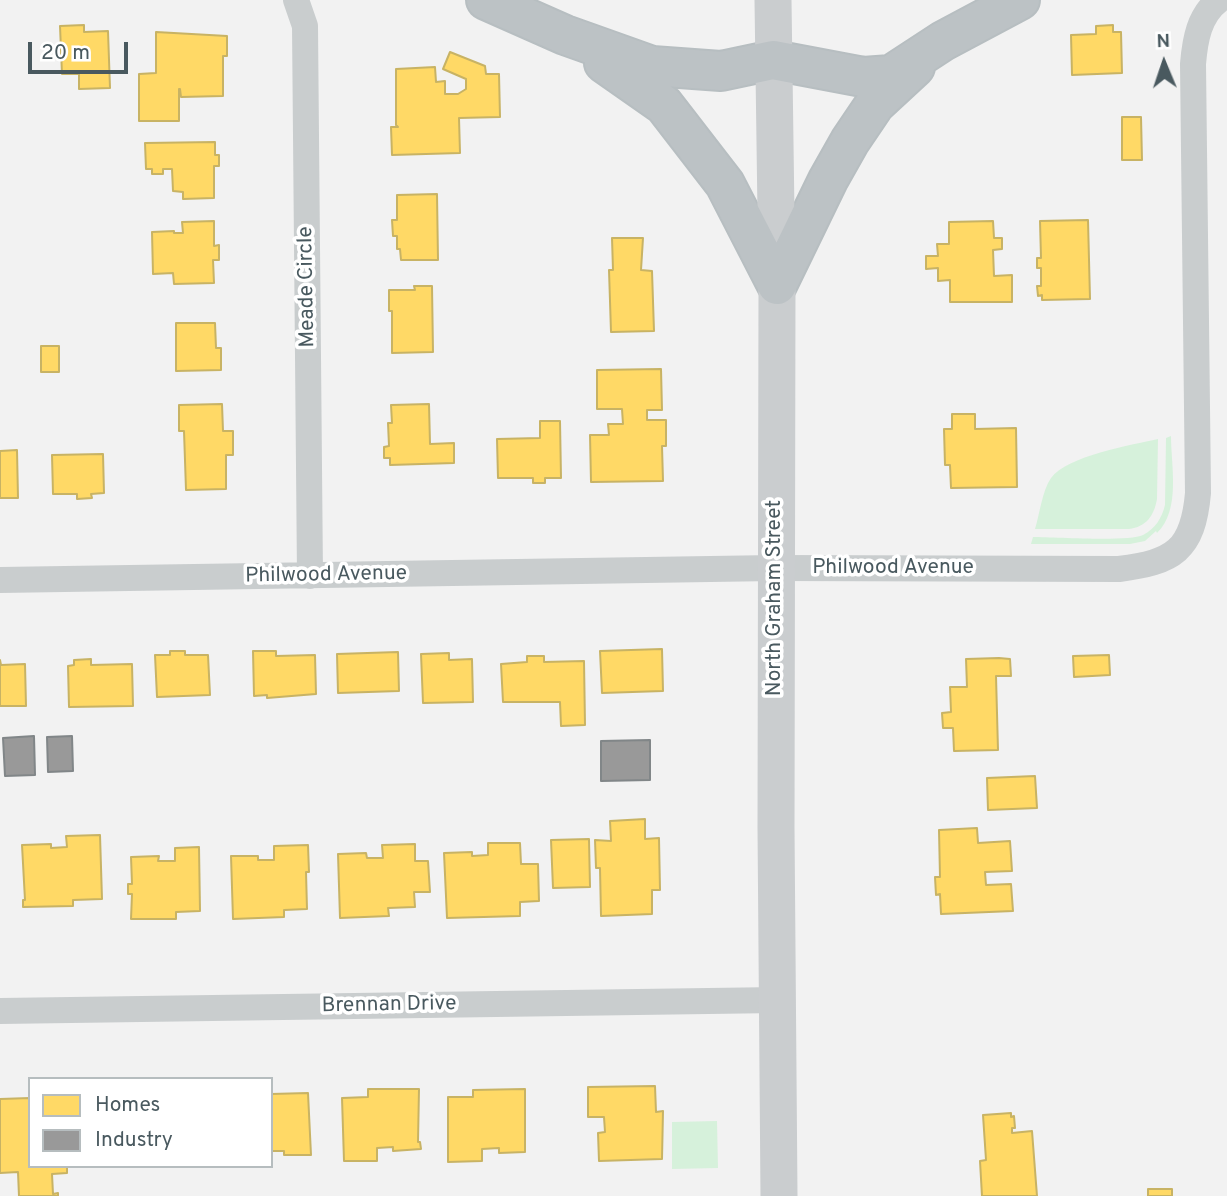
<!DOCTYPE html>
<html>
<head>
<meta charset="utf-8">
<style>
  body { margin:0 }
  #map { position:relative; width:1227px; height:1196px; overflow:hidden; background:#f2f2f2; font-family:Overpass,sans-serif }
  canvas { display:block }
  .legend { position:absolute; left:28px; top:1077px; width:245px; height:91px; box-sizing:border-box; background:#fff; border:2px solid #b6bdbf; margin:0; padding:9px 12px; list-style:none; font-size:21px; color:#49595f }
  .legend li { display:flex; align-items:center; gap:14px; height:35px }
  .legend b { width:35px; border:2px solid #b6bdbf }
  .north { position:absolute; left:1129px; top:28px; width:70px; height:70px; -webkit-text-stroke:5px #fff; paint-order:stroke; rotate:358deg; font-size:19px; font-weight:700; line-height:28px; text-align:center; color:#49595f }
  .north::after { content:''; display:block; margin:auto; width:24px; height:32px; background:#49595f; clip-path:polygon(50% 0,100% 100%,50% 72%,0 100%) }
  .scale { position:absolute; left:28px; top:42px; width:100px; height:32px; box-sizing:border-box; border:4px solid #49595f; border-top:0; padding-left:9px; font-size:21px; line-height:24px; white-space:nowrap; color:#49595f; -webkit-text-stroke:5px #fff; paint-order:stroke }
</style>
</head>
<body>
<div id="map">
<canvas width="1227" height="1196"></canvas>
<ul class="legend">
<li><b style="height:19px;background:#ffd966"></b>Homes</li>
<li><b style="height:19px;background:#999"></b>Industry</li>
</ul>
<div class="north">N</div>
<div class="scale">20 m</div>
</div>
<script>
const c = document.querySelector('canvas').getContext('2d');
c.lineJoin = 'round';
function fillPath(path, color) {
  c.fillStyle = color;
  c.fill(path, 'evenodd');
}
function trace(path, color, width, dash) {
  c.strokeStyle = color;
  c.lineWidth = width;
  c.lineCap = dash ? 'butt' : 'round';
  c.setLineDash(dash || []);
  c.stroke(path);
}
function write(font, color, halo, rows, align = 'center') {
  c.font = font + ' Overpass,sans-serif';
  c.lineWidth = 7;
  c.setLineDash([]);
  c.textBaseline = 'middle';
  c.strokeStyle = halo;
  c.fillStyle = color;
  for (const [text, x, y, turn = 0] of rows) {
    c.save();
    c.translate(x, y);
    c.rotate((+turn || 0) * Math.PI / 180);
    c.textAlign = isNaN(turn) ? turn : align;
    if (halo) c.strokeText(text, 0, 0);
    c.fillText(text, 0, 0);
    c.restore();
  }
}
fillPath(new Path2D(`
  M 1171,436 C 1171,466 1181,510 1157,533 L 1156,531 L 1145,541 L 1130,544 L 1031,544 L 1033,537 C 1054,537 1129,542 1143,535 C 1155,529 1162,518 1165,505 L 1166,438 Z
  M 1158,439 L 1157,499 C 1154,516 1146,527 1129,529 L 1035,529 C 1040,513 1042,491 1051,478 C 1067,456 1131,445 1158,439 Z
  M 717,1121 L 718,1168 L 672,1169 L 672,1122 Z`), '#d6f1db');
const homes = new Path2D(`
  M 84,25 L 84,32 L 108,31 L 110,88 L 79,89 L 79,74 L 62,74 L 60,26 Z
  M 1113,25 L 1113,32 L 1121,32 L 1122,73 L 1072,75 L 1071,35 L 1096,34 L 1096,26 Z
  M 156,32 L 227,36 L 227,56 L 223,56 L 223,96 L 181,97 L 180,89 L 179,89 L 179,121 L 139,121 L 139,74 L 156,73 Z
  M 450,52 L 485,66 L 486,74 L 499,74 L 500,117 L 459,118 L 460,153 L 392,155 L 391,127 L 398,127 L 396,125 L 396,69 L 435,67 L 436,82 L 445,81 L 445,94 L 458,94 L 466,89 L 466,79 L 443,69 Z
  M 1122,117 L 1141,117 L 1142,160 L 1122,160 Z
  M 215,142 L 215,155 L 219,155 L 219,166 L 214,166 L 214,198 L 183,199 L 183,192 L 173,191 L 172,169 L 163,169 L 163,174 L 152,174 L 152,169 L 146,169 L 145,143 Z
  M 437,194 L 438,260 L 401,260 L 400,249 L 397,249 L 397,236 L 393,236 L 392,220 L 397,220 L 397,195 Z
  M 1088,220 L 1090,299 L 1042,300 L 1042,295 L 1038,296 L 1037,286 L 1041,286 L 1041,268 L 1037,268 L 1037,258 L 1041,258 L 1040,221 Z
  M 214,221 L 214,246 L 219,245 L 219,260 L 213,260 L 214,283 L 174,284 L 173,273 L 153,274 L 152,232 L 174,231 L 174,233 L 183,233 L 182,222 Z
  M 993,221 L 994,238 L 1002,238 L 1002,249 L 993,250 L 994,276 L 1012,275 L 1012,302 L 950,302 L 950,280 L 938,281 L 938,268 L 926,269 L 926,256 L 938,256 L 937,244 L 949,244 L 949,222 Z
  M 612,238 L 643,238 L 641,270 L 652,271 L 654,331 L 611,332 L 609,270 L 613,270 Z
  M 414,286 L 432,286 L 433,352 L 392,353 L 392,311 L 389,311 L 389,290 L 415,290 Z
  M 176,323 L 215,323 L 216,348 L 221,348 L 221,370 L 176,371 Z
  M 41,346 L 59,346 L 59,372 L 41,372 Z
  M 661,369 L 662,410 L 647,410 L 647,420 L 666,420 L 666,446 L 662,446 L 663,481 L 591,482 L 590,435 L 609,435 L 608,424 L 623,424 L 622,409 L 597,409 L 597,370 Z
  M 222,404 L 223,431 L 233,431 L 233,455 L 226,455 L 226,489 L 186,490 L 184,431 L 179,431 L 179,405 Z
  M 429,404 L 430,444 L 454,443 L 454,463 L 390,465 L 390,458 L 384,458 L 384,447 L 389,446 L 388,423 L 392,423 L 391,405 Z
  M 952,414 L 975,414 L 975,429 L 1016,428 L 1017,487 L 951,488 L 950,465 L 945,465 L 944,429 L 952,429 Z
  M 540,421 L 560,421 L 561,478 L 545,478 L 545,483 L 533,483 L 533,478 L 498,478 L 497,439 L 540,438 Z
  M 17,450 L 18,498 L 0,498 L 0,451 Z
  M 103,454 L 104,493 L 91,494 L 92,498 L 77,499 L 77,494 L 53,494 L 52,455 Z
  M 662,649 L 663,691 L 602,693 L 600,651 Z
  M 170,651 L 185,651 L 185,655 L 208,655 L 210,695 L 157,697 L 155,655 L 170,655 Z
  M 253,651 L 276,651 L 276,656 L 315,655 L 316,694 L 267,698 L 267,695 L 254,696 Z
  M 398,652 L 399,691 L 338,693 L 337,654 Z
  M 449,653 L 449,660 L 472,659 L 473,702 L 423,703 L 421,654 Z
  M 1109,655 L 1110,675 L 1074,677 L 1073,656 Z
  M 527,656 L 544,656 L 544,662 L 584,661 L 585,725 L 561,726 L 560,702 L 503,702 L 501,664 L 527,662 Z
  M 999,658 L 1010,659 L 1011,676 L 996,676 L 998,750 L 954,751 L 953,728 L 943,728 L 942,713 L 951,712 L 950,687 L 967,687 L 966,659 Z
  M 91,659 L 91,665 L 132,664 L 133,706 L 69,707 L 68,666 L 74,665 L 74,660 Z
  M 0,660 L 1,665 L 25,664 L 26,706 L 0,706 Z
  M 1035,776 L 1037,808 L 988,810 L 987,778 Z
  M 645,819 L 645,839 L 659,838 L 660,890 L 652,890 L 652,914 L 601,916 L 600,868 L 596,868 L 595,840 L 611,841 L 610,821 Z
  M 977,828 L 978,843 L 1010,841 L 1012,871 L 985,872 L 986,885 L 1011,884 L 1013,911 L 941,914 L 940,894 L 936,895 L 935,877 L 940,877 L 939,830 Z
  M 100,835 L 102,899 L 73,900 L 73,906 L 23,907 L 23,900 L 25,900 L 22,845 L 51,844 L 51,848 L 67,847 L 66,836 Z
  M 589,839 L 590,887 L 553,888 L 551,840 Z
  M 488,843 L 520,843 L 521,864 L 538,864 L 539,901 L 520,902 L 520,916 L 447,918 L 444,853 L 472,852 L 472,856 L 488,855 Z
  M 415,844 L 415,861 L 428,861 L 430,892 L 414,892 L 415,907 L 388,908 L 389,916 L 340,918 L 338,854 L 366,853 L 367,858 L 383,858 L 382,845 Z
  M 308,845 L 309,872 L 306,872 L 307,909 L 284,910 L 284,917 L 233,919 L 231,856 L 258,856 L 258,860 L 274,860 L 274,846 Z
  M 199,847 L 200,911 L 176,912 L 176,919 L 131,919 L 132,894 L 128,894 L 128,884 L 132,884 L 131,857 L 159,856 L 158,861 L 175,861 L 175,848 Z
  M 655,1086 L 656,1112 L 663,1111 L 662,1159 L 599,1161 L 598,1133 L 605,1132 L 604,1117 L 588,1117 L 588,1087 Z
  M 368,1089 L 419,1089 L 418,1142 L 420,1142 L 421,1149 L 393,1151 L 393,1147 L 377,1148 L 377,1161 L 344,1161 L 342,1098 L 368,1097 Z
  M 525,1089 L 525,1152 L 499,1153 L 499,1148 L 482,1149 L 482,1161 L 448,1162 L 448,1097 L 473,1097 L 473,1090 Z
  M 308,1093 L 311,1155 L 284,1155 L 284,1151 L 271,1151 L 271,1094 Z
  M 30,1098 L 30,1166 L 67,1166 L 67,1173 L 52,1174 L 53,1194 L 58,1193 L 58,1196 L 19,1196 L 18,1172 L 0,1173 L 0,1099 Z
  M 1011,1113 L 1011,1117 L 1014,1116 L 1015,1128 L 1012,1128 L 1012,1133 L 1032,1131 L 1037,1196 L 982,1196 L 980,1161 L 986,1160 L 983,1115 Z
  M 1148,1189 L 1172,1189 L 1172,1196 L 1148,1196 Z`);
fillPath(homes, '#ffd966');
trace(homes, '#c8b364', 2);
const industry = new Path2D(`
  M 34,736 L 35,775 L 5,776 L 3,738 Z
  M 72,736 L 73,771 L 48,772 L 47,737 Z
  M 650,740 L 650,780 L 601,781 L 601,741 Z`);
fillPath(industry, '#999');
trace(industry, '#818688', 2);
const highway = new Path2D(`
  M 486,0 L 565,35 L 652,66 L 721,71 L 773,60 L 863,77 L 891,75 L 943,41 L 1020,0
  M 604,63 L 664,105 L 725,184 L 777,285
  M 777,285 L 828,180 L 850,141 L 875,104 L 915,67`);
trace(highway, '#b7bec1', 42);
trace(new Path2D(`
  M 296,0 L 305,26 L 310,576
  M 0,580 L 775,568 L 1119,569 C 1173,562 1193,551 1198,493 L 1193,64 C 1195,40 1199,15 1219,0
  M 0,1011 L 779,1000`), '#c9cdce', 26);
trace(new Path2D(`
  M 773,0 L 777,285 L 776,827 L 779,1196`), '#cacdcf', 37);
trace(highway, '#bcc2c5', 38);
write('21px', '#49595f', '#fff', [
  ["Meade Circle",308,287,-91],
  ["Philwood Avenue",893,569],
  ["Philwood Avenue",326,576,-1],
  ["North Graham Street",776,598,-90],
  ["Brennan Drive",389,1006,-1]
]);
</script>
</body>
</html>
